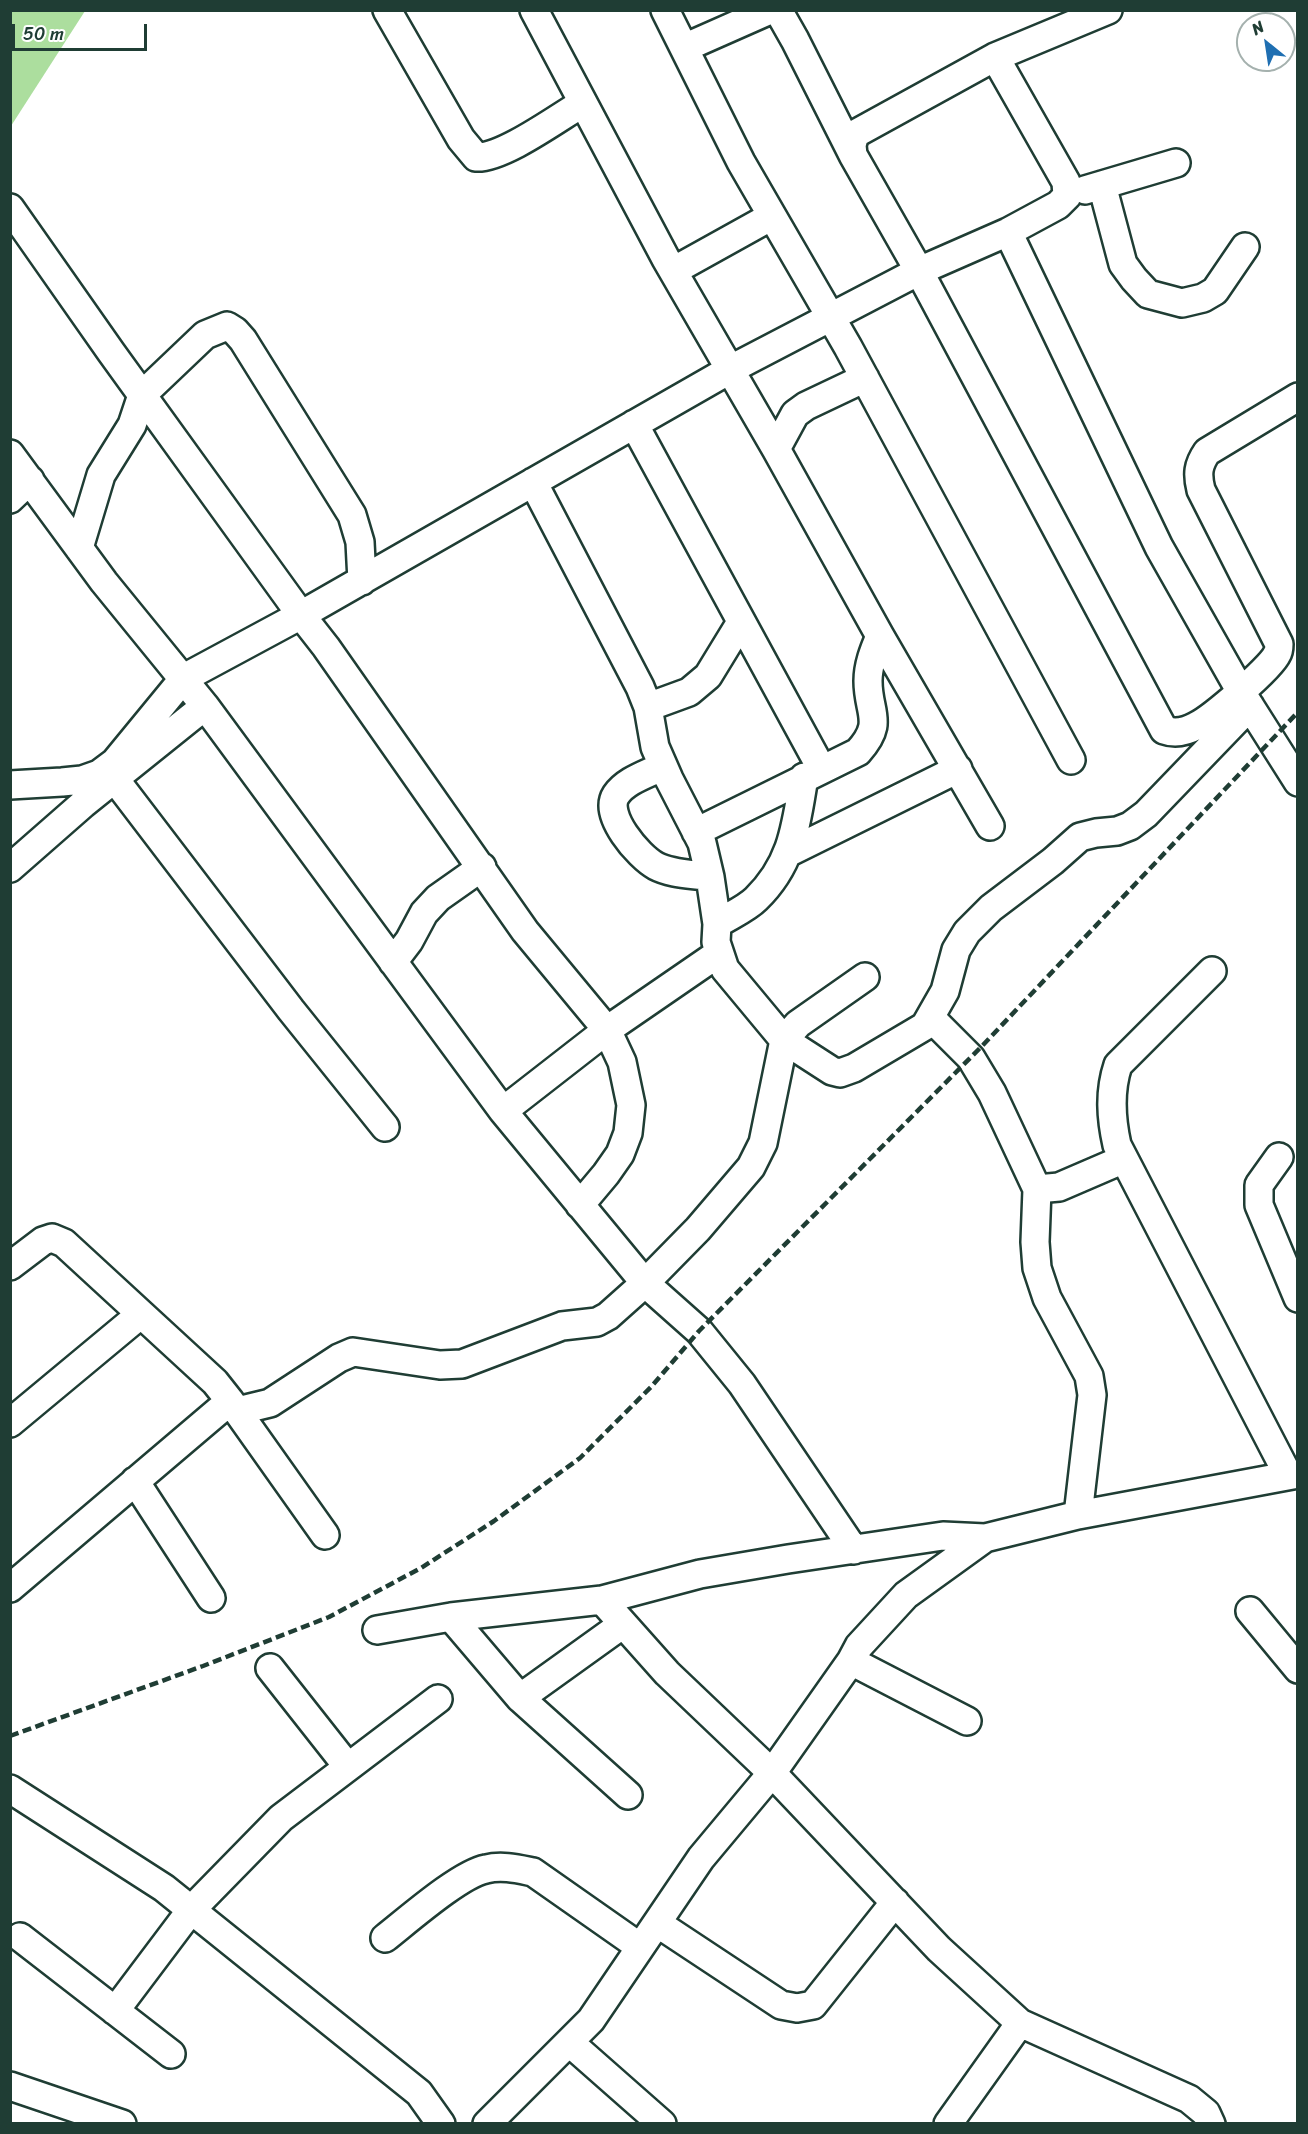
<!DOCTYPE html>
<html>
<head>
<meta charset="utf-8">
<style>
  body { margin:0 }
  #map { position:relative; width:1308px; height:2134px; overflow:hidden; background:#fff; font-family:Sriracha,sans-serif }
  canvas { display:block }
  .frame { position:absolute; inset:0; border:12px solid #1f3d34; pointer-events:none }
  .north { position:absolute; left:1236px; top:12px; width:60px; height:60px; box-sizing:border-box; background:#fff; border:2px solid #a5b1ae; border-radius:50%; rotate:330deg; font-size:16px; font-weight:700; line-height:24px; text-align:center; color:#1f3d34 }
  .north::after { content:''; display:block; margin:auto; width:21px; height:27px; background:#1f6fb2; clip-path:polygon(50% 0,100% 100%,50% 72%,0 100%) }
  .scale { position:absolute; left:12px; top:24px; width:135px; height:27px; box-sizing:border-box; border:3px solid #1f3d34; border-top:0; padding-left:8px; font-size:18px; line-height:21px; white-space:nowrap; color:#1f3d34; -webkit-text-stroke:4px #fff; paint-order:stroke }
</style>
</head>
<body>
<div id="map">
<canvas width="1308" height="2134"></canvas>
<div class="frame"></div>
<div class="north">N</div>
<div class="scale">50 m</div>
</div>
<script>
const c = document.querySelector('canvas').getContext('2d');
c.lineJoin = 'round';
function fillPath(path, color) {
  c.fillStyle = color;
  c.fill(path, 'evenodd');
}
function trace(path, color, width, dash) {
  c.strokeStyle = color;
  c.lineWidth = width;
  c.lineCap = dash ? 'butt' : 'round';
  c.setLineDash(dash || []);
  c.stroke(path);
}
fillPath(new Path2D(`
  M 11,10 L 85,11 L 11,126 L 10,11 Z`), '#acde9e');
const minor = new Path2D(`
  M 387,10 L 461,139 L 476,157 C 502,159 559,117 583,103
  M 534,10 L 666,259 L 776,449 L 880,636 L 990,826
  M 665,10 L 741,162 L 848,347 L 1071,760
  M 778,10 L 795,40 L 853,155
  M 1108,10 L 995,57 L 855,134 L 852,145 L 853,155 L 919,271 L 1164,730 C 1175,734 1185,732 1196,726 C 1211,719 1271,668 1277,654 C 1279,651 1279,648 1279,644 L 1201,490 C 1197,474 1198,465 1207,452 L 1298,397
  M 684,48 L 770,10
  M 1102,185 L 1123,264 L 1134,279 L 1148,294 L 1182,303 L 1203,298 L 1215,291 L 1245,247
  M 1085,190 L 1176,163
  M 10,208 L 111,352 L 301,615 L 326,647 L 525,931 L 607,1030 L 622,1062 L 631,1105 L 628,1133 L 620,1154 L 606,1174 L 580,1205
  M 1008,232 L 1159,547 L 1241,692 L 1298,782
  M 673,271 L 772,216
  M 634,424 L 821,768
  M 776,449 L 795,414 L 806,406 L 865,378
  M 10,454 L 104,582 L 205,706 L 503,1111 L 645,1283 L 699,1331 L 742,1384 L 854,1550
  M 533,482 L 640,687 L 648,707 L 655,747 L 669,779 L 702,843 L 710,877 L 717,924 L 716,942 L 725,969 L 784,1040 L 832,1071 L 840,1073 L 854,1068 L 925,1026 L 945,991 L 956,950 L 967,932 L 991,908 L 1053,861 L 1080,837 L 1096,833 L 1117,831 L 1130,826 L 1146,814 L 1250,706
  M 10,499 L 30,480
  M 79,548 L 101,475 L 132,425 L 142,395 L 205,335 L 227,326 L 235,331 L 243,340 L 352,515 L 360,542 L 362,581
  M 648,707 L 689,692 L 708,676 L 741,622
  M 663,766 C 648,774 626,780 616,795 C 603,815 638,856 656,866 C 671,874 693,874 710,877
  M 114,778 L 291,1010 L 385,1127
  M 10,785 L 62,782 L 82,780 L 99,774 L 115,762 L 184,678 L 301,615 L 731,369 L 919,271 L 1008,232 L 1058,205 L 1067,196 L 1066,182 L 995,57
  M 696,832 L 858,752 C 885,722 868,714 868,681 C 868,665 874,650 880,636
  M 790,852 L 958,769
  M 10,868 L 83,804 L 205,706
  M 717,924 C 729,916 746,909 756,899 C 793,863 796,825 804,777
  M 393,962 L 409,941 L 424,913 L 438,898 L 482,867
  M 1212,971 L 1118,1065 C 1109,1092 1111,1118 1117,1145 L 1288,1475
  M 931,1018 L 971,1058 L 992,1093 L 1037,1189 L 1035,1242 L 1037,1268 L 1047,1298 L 1089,1376 L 1092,1395 L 1078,1515
  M 503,1111 L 607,1030 L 719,953
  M 1279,1157 L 1259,1185 L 1259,1205 L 1298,1298
  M 1037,1189 L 1059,1187 L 1124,1159
  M 10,1266 L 43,1241 L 52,1238 L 64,1243 L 215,1382 L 230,1401
  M 237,1411 L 270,1403 L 339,1358 L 353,1352 L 440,1365 L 462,1364 L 562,1326 L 597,1322 L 608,1316 L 645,1283 L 698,1229 L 751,1167 L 763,1143 L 784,1040 L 798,1024 L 865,977
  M 10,1423 L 141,1314
  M 135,1481 L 211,1598
  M 10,1588 L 230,1401 L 325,1535
  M 602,1600 L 667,1673 L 772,1773 L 939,1949 L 1020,2023 L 1189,2099 L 1206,2113 L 1211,2124
  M 1250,1611 L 1298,1669
  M 451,1617 L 520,1698 L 628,1795
  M 377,1630 L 451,1617 L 602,1600 L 700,1574 L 788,1559 L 943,1536 L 985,1538
  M 851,1661 L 967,1721
  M 270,1668 L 348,1767
  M 520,1698 L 623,1624
  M 10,1789 L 164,1888 L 419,2093 L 441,2124
  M 657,1923 L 781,2005 L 797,2008 L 813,2005 L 895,1902
  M 20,1937 L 171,2054
  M 385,1938 C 408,1920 460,1874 486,1869 C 502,1865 518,1869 533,1872 L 640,1947
  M 115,2011 L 191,1910 L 281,1818 L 438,1699
  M 569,2042 L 662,2124
  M 10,2086 L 122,2124
  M 487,2124 L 591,2020 L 701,1858 L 772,1773 L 851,1661 L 859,1646 L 906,1595 L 985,1538 L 1078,1515 L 1298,1474
  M 948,2124 L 1020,2023`);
trace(minor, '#1f3d34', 32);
trace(minor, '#fff', 27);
trace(new Path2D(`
  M 10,1736 L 203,1666 L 329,1617 L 421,1568 L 494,1521 L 580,1458 L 651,1387 L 699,1331 L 983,1045 L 1298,712`), '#1f3d34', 4.5, [9, 4.5]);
</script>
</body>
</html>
